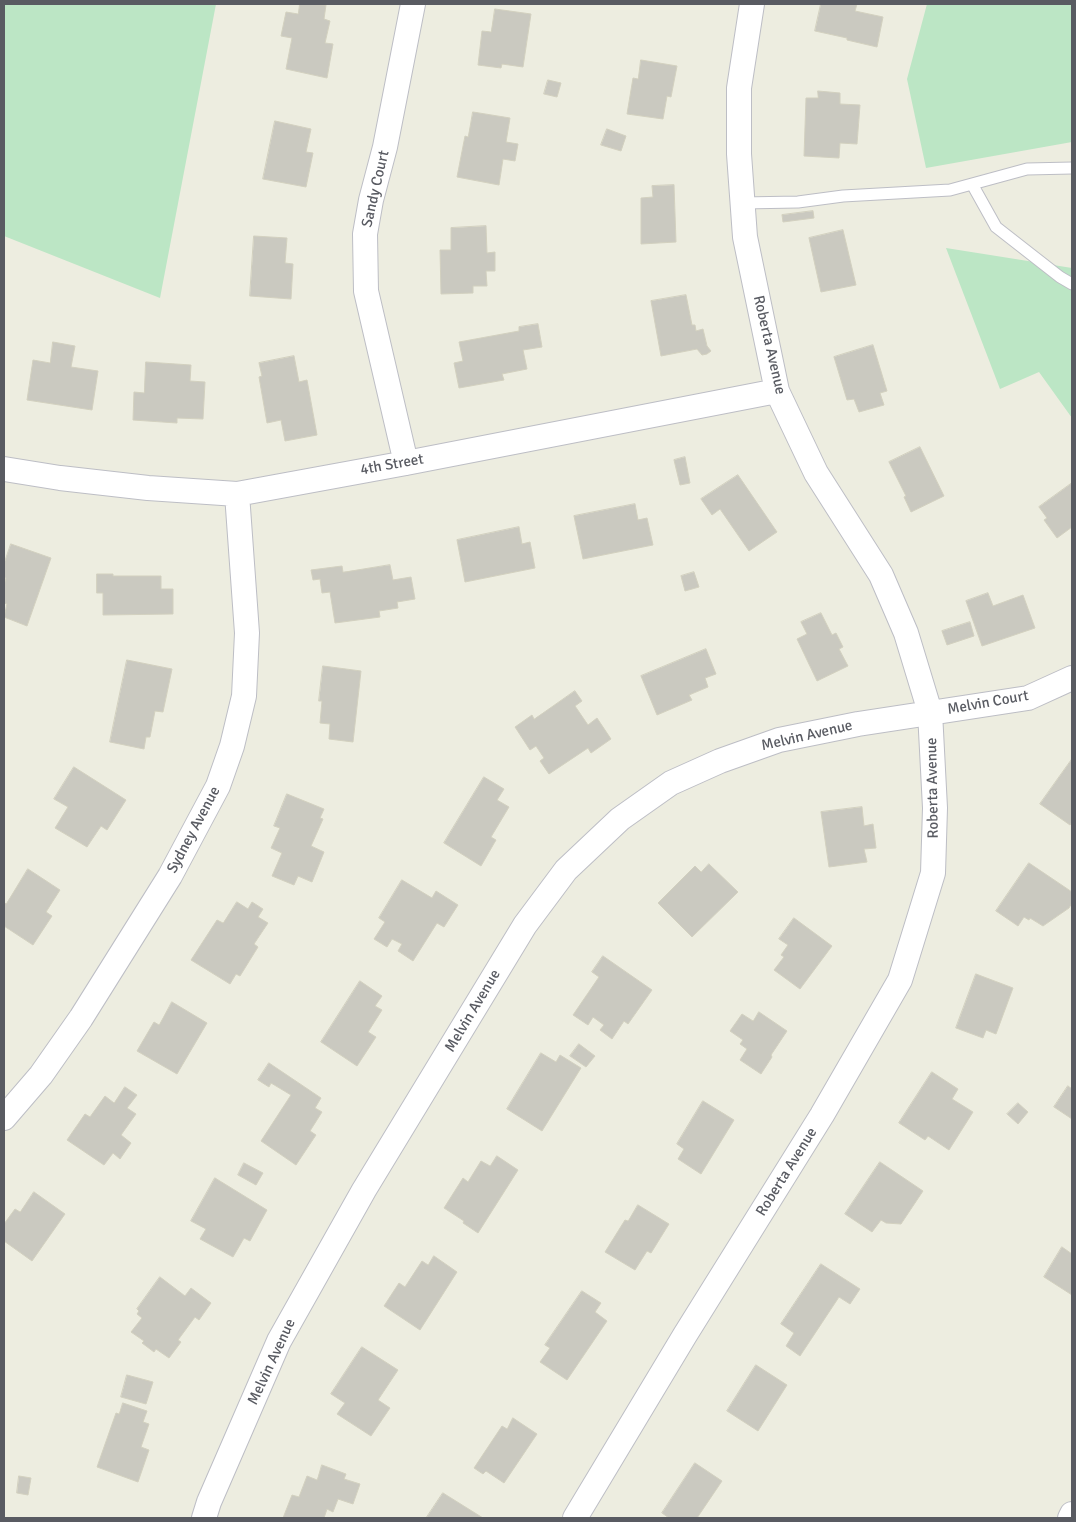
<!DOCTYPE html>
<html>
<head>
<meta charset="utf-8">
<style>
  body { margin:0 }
  #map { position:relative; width:1076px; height:1522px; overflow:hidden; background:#edede0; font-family:Signika,sans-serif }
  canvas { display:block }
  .frame { position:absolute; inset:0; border:5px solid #595b62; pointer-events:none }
</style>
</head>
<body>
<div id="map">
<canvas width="1076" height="1522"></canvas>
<div class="frame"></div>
</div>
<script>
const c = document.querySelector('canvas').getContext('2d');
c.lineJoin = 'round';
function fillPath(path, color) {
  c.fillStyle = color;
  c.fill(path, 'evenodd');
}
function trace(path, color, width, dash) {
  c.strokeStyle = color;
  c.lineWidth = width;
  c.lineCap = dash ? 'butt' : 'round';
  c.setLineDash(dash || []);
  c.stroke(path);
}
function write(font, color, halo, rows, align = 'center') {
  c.font = font + ' Signika,sans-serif';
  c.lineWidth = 4.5;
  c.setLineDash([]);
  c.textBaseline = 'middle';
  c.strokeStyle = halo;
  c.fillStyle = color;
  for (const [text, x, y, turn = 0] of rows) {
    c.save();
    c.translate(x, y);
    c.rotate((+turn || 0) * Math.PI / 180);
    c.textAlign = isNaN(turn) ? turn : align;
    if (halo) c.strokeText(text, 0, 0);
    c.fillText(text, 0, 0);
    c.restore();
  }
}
fillPath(new Path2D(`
  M 4,4 L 216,4 L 160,298 L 4,236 Z
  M 927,4 L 1072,4 L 1072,142 L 926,168 L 907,79 Z
  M 946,248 L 1072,268 L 1072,418 L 1039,372 L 1000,389 Z`), '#bce6c5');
const building = new Path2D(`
  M 300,4 L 326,5 L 324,19 L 330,21 L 325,43 L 333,44 L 327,78 L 286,69 L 292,38 L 281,36 L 286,12 L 298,14 Z
  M 821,4 L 857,4 L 855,11 L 883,17 L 877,47 L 847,40 L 847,38 L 815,31 Z
  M 495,9 L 531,14 L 523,67 L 502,64 L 501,68 L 478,65 L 482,31 L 491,32 Z
  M 641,60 L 677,66 L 671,97 L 667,96 L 663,119 L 627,114 L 633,78 L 638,79 Z
  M 548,80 L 561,83 L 557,97 L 544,94 Z
  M 818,91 L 840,93 L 840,104 L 860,105 L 857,144 L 840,143 L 839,158 L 804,156 L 806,98 L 818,98 Z
  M 473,112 L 510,118 L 506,142 L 518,144 L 515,161 L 503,159 L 499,185 L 457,177 L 465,136 L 468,137 Z
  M 275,121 L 311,129 L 306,152 L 313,153 L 306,187 L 263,179 Z
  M 607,129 L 626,136 L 621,151 L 601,145 Z
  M 674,185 L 676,242 L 641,244 L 641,198 L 653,197 L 652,186 Z
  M 813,211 L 814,218 L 783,222 L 782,215 Z
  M 486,226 L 487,253 L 495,252 L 495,271 L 486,271 L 487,286 L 473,286 L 473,293 L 441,294 L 440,250 L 451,250 L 451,228 Z
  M 843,230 L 856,285 L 821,292 L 809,238 Z
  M 254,236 L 287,238 L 285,263 L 293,264 L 291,299 L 250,296 Z
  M 686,295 L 692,325 L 695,325 L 696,331 L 703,329 L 707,346 L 711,351 L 707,354 L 702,355 L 697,349 L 661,356 L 651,301 Z
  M 538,324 L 542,347 L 523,350 L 527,369 L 502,374 L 504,380 L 459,388 L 454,363 L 463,361 L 459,342 L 519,331 L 519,327 Z
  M 53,342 L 75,346 L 71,367 L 98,371 L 92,410 L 27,400 L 33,360 L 50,363 Z
  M 873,345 L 887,391 L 880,393 L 884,405 L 859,412 L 854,399 L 847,400 L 834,357 Z
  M 294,356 L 299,382 L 307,380 L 317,435 L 285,441 L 281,420 L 267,423 L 259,377 L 262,376 L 259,363 Z
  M 146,362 L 191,365 L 190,381 L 205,382 L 203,419 L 177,418 L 177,423 L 133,420 L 134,392 L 144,393 Z
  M 920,447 L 944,496 L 911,512 L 904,497 L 906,496 L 889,462 Z
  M 685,457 L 690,483 L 680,485 L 674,460 Z
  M 738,475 L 777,532 L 749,551 L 720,509 L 712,515 L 701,499 Z
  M 1072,483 L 1072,527 L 1057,538 L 1044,520 L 1047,518 L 1039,507 Z
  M 635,504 L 638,520 L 647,518 L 653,545 L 583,559 L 574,516 Z
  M 519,527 L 522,544 L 530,542 L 535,568 L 465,582 L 457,540 Z
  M 11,544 L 51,558 L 27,626 L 4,617 L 7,604 L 4,603 L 4,585 L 6,578 L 4,577 L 4,564 Z
  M 390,565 L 393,580 L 411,577 L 415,599 L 397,602 L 398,608 L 379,611 L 380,617 L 335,623 L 330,592 L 322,593 L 320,579 L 313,580 L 311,570 L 342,566 L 343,572 Z
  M 694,572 L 699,587 L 685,591 L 681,576 Z
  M 97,574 L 113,574 L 113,576 L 161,576 L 161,589 L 173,589 L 173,614 L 103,615 L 103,593 L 97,593 Z
  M 988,593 L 993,606 L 1023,595 L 1035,628 L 982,646 L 966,601 Z
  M 821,613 L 832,635 L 836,633 L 843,647 L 839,649 L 848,666 L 817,681 L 797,639 L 807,634 L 801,622 Z
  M 970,622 L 974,636 L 947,645 L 942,631 Z
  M 706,649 L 716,674 L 705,678 L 708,687 L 689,695 L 692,700 L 657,715 L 641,676 Z
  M 127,660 L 172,669 L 163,712 L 155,711 L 150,737 L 146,737 L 144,749 L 110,742 Z
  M 323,666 L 361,671 L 353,742 L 329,739 L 330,724 L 320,723 L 322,701 L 319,701 Z
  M 575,691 L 582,701 L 575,706 L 588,725 L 597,718 L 611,739 L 591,753 L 588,748 L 549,774 L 540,761 L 544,758 L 536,746 L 530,750 L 515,727 L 532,715 L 534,719 Z
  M 1072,759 L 1072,822 L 1070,825 L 1040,804 Z
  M 74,767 L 126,800 L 107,830 L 101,826 L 87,847 L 55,828 L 68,807 L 54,799 Z
  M 484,777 L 504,789 L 497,800 L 509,807 L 491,837 L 496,840 L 481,866 L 444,843 Z
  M 287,794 L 324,809 L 320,818 L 323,819 L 311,846 L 324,852 L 312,882 L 298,876 L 294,885 L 272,876 L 282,853 L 271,848 L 280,828 L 274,826 Z
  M 862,807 L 864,826 L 873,824 L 876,848 L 864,849 L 867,862 L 829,867 L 821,812 Z
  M 1029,863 L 1072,892 L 1072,903 L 1069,908 L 1043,926 L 1030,918 L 1029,920 L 1024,917 L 1018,926 L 996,911 Z
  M 709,864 L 738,892 L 692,937 L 658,903 L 695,866 L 701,872 Z
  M 28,869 L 60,890 L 46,912 L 52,916 L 33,945 L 4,926 L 4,902 L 6,904 Z
  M 402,880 L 432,898 L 436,891 L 458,905 L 444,927 L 437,923 L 413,961 L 398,951 L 402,944 L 392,939 L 387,947 L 374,939 L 385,922 L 379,918 Z
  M 237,902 L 248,909 L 252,902 L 263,909 L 258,917 L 268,923 L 254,944 L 258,947 L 240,976 L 236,974 L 230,984 L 191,960 L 217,920 L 223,923 Z
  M 794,918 L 832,946 L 800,989 L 774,970 L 784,957 L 781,955 L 788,945 L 779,939 Z
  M 603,956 L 652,990 L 628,1024 L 624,1021 L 612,1039 L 600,1030 L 604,1025 L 593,1017 L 588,1025 L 573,1015 L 599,977 L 592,972 Z
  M 976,974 L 1013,988 L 996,1034 L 986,1030 L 983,1038 L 956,1028 Z
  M 360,981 L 382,996 L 375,1006 L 382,1010 L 368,1032 L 376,1037 L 357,1066 L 321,1042 Z
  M 172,1002 L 207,1023 L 177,1074 L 137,1051 L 154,1022 L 159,1025 Z
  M 759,1012 L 787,1031 L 771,1055 L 772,1057 L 761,1074 L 740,1060 L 747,1049 L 740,1044 L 743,1040 L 730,1031 L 742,1014 L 753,1021 Z
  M 579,1044 L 595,1056 L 586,1067 L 570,1056 Z
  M 541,1053 L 556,1062 L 560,1055 L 581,1068 L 542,1131 L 507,1109 Z
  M 269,1063 L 321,1098 L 315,1108 L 322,1112 L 310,1131 L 316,1135 L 296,1165 L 261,1141 L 291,1095 L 271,1083 L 269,1087 L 258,1080 Z
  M 932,1072 L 958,1089 L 952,1099 L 973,1112 L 949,1150 L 928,1136 L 925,1140 L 899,1123 Z
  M 1068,1086 L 1072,1089 L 1072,1119 L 1054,1107 Z
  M 125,1087 L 137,1095 L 127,1108 L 136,1114 L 121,1135 L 131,1143 L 120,1159 L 113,1153 L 104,1165 L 67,1140 L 85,1114 L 90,1117 L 105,1096 L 114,1103 Z
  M 703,1101 L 734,1120 L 701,1174 L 678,1159 L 684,1149 L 677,1144 Z
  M 1018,1103 L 1028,1112 L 1018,1124 L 1007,1114 Z
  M 497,1156 L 518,1170 L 478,1233 L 463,1223 L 464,1221 L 444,1208 L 463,1178 L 468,1182 L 481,1161 L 490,1166 Z
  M 880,1162 L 923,1191 L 901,1224 L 886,1223 L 881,1220 L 872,1232 L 845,1214 Z
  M 244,1163 L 263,1173 L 256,1185 L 238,1175 Z
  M 215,1178 L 267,1210 L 250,1241 L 244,1238 L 233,1257 L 200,1239 L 206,1229 L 191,1221 Z
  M 34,1192 L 65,1214 L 32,1261 L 4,1241 L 4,1224 L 15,1209 L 20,1212 Z
  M 638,1205 L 669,1224 L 651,1253 L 647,1251 L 635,1270 L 605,1252 L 625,1220 L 628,1221 Z
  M 1062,1247 L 1072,1254 L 1072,1295 L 1044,1277 Z
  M 434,1256 L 457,1272 L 420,1330 L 384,1306 L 399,1283 L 405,1287 L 422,1261 L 428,1265 Z
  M 821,1264 L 860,1289 L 850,1304 L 839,1297 L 800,1356 L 786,1346 L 794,1333 L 781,1324 Z
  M 160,1277 L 185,1296 L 191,1288 L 211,1303 L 199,1320 L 195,1317 L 178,1340 L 181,1342 L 169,1358 L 156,1349 L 154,1352 L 142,1343 L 144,1341 L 131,1332 L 142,1318 L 137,1314 L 139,1311 L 137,1309 Z
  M 582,1291 L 601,1303 L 595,1312 L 607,1321 L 567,1380 L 540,1362 L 550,1348 L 545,1345 Z
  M 362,1347 L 398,1370 L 378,1400 L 390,1408 L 371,1436 L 337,1414 L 345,1403 L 331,1394 Z
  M 756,1365 L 787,1385 L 758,1431 L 727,1411 Z
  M 127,1375 L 153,1382 L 146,1404 L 121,1397 Z
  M 123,1403 L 147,1411 L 143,1422 L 149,1424 L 141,1447 L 149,1450 L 138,1482 L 97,1467 L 116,1413 L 119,1414 Z
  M 513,1418 L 537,1434 L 504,1483 L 486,1471 L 483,1474 L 474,1468 L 502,1426 L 507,1429 Z
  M 695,1463 L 722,1481 L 697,1518 L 669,1518 L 662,1513 Z
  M 322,1465 L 346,1474 L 344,1479 L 360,1484 L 353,1504 L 338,1499 L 333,1512 L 327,1509 L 324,1518 L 283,1518 L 292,1495 L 299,1497 L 307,1476 L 317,1480 Z
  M 19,1476 L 31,1478 L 28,1495 L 17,1493 Z
  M 443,1493 L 483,1518 L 429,1518 L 427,1517 Z`);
fillPath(building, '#cac9c0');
trace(building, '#d2d0bf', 1);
const service = new Path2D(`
  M 972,184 L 996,227 L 1060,277 L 1072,284
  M 742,203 L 798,202 L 843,196 L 950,190 L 1027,169 L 1072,168`);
const minor = new Path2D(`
  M 406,463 L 366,291 L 365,234 L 371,200 L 385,147 L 413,4
  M 4,469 L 60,478 L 148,488 L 237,494 L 406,463 L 777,391
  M 4,1118 L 41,1075 L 81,1018 L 170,876 L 218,786 L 232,746 L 244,696 L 247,633 L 237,494
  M 204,1518 L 209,1502 L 279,1341 L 364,1190 L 525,925 L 566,870 L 620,819 L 671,783 L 720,761 L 779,740 L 858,724 L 1028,698 L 1072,678
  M 575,1518 L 685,1335 L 822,1115 L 900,980 L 933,873 L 935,808 L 930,712 L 906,633 L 881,575 L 816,473 L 777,391 L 745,237 L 739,154 L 739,88 L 752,4
  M 1070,1518 L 1072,1514`);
trace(service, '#bdbec5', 13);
trace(minor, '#bdbec5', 26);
trace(service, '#fff', 11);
trace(minor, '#fff', 24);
write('15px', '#595b62', '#fff', [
  ["Sandy Court",376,189,-77],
  ["Roberta Avenue",769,345,77],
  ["4th Street",392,465,-10],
  ["Melvin Court",988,703,-10],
  ["Melvin Avenue",807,736,-13],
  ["Roberta Avenue",933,788,-91],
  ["Sydney Avenue",194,830,-62],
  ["Melvin Avenue",473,1011,-59],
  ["Roberta Avenue",787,1172,-58],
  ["Melvin Avenue",272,1362,-65]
]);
</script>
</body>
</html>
